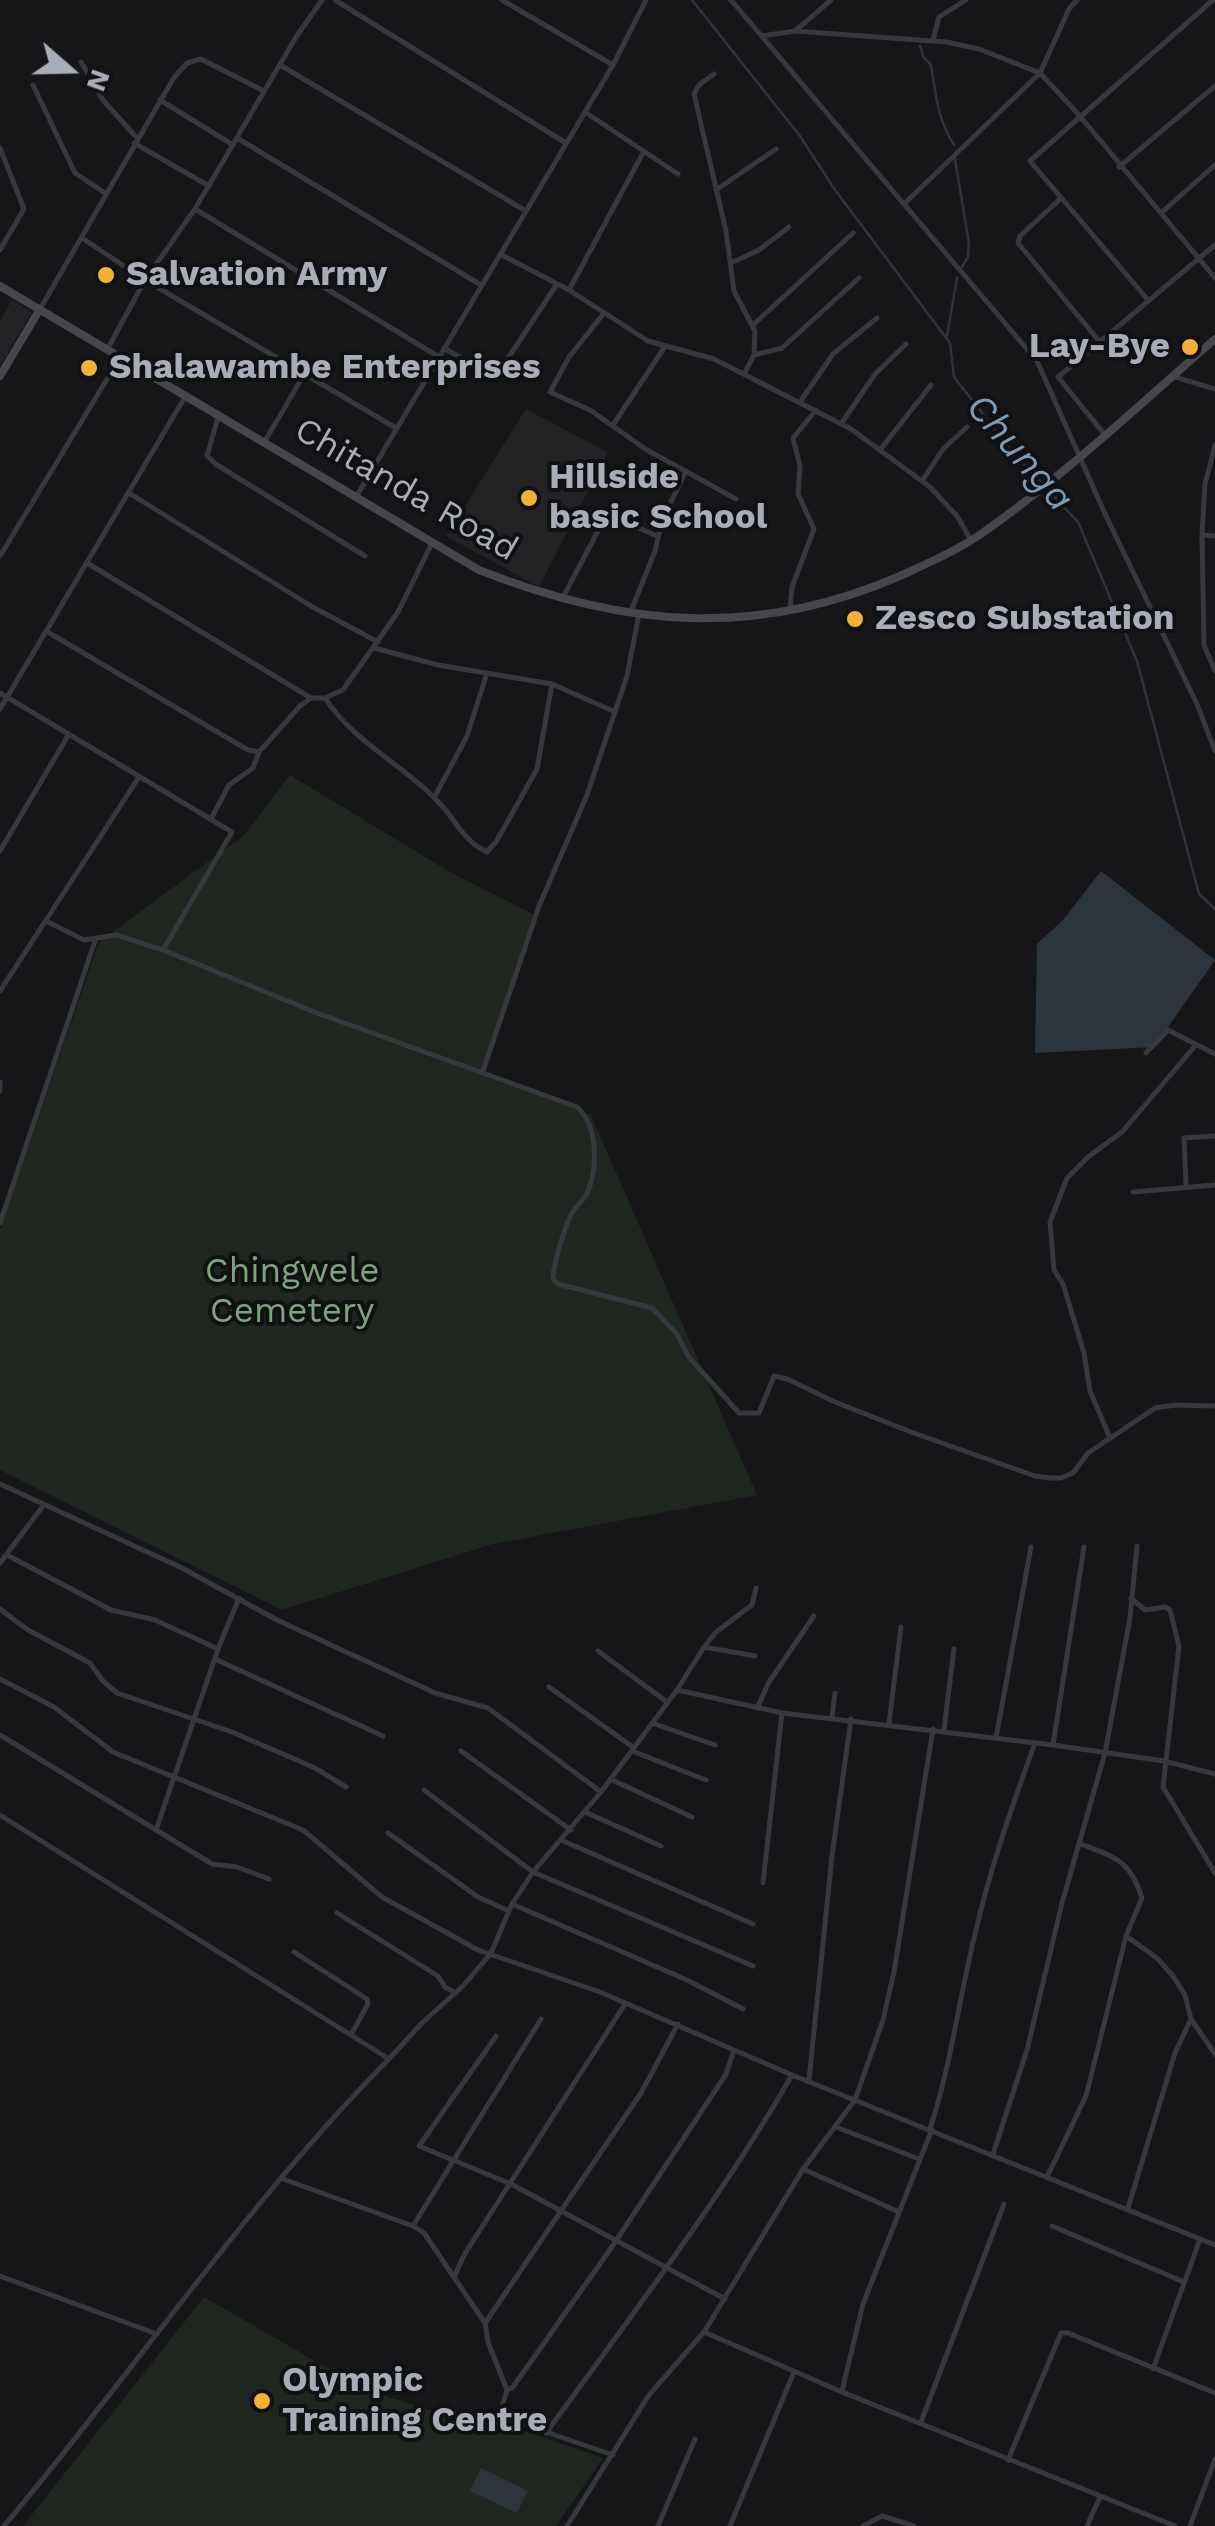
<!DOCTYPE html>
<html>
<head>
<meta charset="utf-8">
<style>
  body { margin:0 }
  #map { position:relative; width:1215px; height:2526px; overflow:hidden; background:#161618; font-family:"Work Sans",sans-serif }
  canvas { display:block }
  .north { position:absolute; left:20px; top:20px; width:100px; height:100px; -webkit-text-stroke:8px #111113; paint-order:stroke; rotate:110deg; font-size:28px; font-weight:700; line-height:40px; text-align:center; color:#a8adb8 }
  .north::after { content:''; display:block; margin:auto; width:35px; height:45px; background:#a8adb8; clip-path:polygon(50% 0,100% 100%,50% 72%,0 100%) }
</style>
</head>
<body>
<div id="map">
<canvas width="1215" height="2526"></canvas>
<div class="north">N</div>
</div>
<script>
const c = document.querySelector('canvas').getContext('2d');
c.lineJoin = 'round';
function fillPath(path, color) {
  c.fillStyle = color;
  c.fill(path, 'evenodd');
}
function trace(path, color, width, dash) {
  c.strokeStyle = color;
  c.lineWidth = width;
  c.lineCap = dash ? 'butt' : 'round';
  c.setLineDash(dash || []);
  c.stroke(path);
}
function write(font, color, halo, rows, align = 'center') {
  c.font = font + ' "Work Sans",sans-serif';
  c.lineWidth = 8;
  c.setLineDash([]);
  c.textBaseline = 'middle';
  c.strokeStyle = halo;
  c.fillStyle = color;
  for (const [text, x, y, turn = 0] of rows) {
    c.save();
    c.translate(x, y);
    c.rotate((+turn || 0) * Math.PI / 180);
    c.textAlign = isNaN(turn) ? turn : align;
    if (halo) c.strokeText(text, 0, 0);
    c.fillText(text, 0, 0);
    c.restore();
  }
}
fillPath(new Path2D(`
  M 12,300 L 32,312 L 0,366 L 0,321 Z
  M 526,409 L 608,452 L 539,587 L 446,536 Z`), '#222225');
fillPath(new Path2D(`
  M 290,775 L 450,872 L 537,916 L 484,1074 L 591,1115 L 757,1495 L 493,1544 L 282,1610 L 0,1470 L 0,1229 L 99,942 L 243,836 Z
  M 204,2297 L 364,2389 L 467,2422 L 475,2414 L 603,2458 L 556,2526 L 23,2526 Z`), '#1e261f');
fillPath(new Path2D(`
  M 1101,871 L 1215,960 L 1154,1047 L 1035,1053 L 1037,944 L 1063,920 Z
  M 481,2468 L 528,2491 L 517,2513 L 470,2491 Z`), '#2c353c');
trace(new Path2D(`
  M 692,0 L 800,136 L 835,190 L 950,343 L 954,377 L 1016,456 L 1078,522 L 1137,661 L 1199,894 L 1215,909
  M 920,46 L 924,58 L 931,65 C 936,94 937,119 954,145
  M 955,159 L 969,244 L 968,257 L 962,267
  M 947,336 L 957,278`), '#2c353c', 2.5);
trace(new Path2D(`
  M 335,0 L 566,143
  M 502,0 L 613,65
  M 731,0 L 1037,361 L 1106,516 L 1197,704 L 1215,751
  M 795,31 L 831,0
  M 762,36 L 795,31 L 946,42 L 979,49 L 1040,73 L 1079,115 L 1215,278
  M 933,40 L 939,17 L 966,0
  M 81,62 L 103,100 L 137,138
  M 280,65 L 526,211
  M 714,74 L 699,85 L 694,94 L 726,231 L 734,291 L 755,331 L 754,355 L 744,374
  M 33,85 L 75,173 L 105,193
  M 160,100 L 233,145
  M 585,112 L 678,174
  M 237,138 L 481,285
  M 134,143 L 209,186
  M 0,148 L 24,209 L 0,250
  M 1119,167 L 1215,86
  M 716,190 L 776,149
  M 1060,199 L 1020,236 L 1018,243 L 1099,341
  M 905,203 L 1040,73 L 1069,9 L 1077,0
  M 195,209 L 439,357
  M 1161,213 L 1215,165
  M 82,238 L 145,280 L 396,428
  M 500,254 L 569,290 L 644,151
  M 731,263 L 759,250 L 789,227
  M 569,290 L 648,341 L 714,359 L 851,429 L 930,487 L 957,516 L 971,540
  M 1148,300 L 1030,161 L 1213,0
  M 40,309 L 173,79 L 187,63 L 201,59 L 264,91
  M 604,313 L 569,357 L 550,392 L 590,410 L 647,450 L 736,499
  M 753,325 L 853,233
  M 108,348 L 145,280 L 195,209 L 296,37 L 322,0
  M 444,348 L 495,378 L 557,284
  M 754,355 L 782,348 L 859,278
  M 1175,377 L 1215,389
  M 800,402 L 833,354 L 877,318
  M 219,414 L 207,456 L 217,465 L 365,556
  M 841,424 L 875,374 L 906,344
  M 613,425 L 664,348
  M 1105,435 L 1058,377 L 1215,245
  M 265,441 L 305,373
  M 1215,445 L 1205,484 L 1202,535 L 1204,645 L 1215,671
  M 880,450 L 931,385
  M 922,481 L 943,449 L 967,427
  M 129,493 L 311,606 L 378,642
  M 356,497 L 613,65 L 646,0
  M 1202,535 L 1215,536
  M 0,556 L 121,356
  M 87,563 L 311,698
  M 562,599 L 607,514 L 657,536
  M 790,609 L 792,587 L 814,529 L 798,494 L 800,466 L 793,438 L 816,410
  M 631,611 L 655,551 L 662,520 L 686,471
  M 46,631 L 248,750 L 259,752
  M 374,648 L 438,665 L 552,684 L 613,711
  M 0,693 L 232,832 L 163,950
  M 325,698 C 355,744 408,767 443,807 C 457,823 466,843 487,852 L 496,842 L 537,769 L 552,684
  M 0,709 L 185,397
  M 434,798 L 467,736 L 487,673
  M 211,819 L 229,785 L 253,768 L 259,752 L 300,706 L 311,698 L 325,698 L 343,690 L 398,612 L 432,543
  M 0,851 L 69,734
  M 46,921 L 84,940 L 116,935 L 163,950 L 317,1013 L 577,1107 C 598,1126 598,1167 588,1191 C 585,1200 579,1202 574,1210 C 566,1221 553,1265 553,1279 L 558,1284 L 652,1308 L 677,1334 L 688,1356 L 739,1413 L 759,1413 L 774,1376 L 787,1379 L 835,1402 L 911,1432 L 1035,1476 L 1049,1478 L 1061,1478 L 1073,1473 L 1088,1453 L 1155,1408 L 1175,1405 L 1215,1406
  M 0,991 L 139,777
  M 1146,1053 L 1168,1030 L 1215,1054
  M 483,1071 L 539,906 L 587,795 L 627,676 L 638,619
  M 0,1082 L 0,1091
  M 1186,1185 L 1184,1138 L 1215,1136
  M 1133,1192 L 1215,1185
  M 0,1223 L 96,938
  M 1110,1438 L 1090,1391 L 1084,1353 L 1063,1284 L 1054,1270 L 1050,1222 L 1067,1178 L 1088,1157 L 1122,1132 L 1195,1046
  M 0,1484 L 182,1568 L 277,1620 L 435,1693 L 488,1708 L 601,1792
  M 7,1555 L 111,1610 L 155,1620 L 218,1649
  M 0,1563 L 43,1506
  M 1131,1598 L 1145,1610 L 1165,1607 L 1170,1610 L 1179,1646 L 1163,1787 L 1215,1873
  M 0,1609 L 28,1630 L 90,1663 L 103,1681 L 117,1693 L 232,1732 L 315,1768 L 346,1787
  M 704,1647 L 755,1656
  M 598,1651 L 667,1702
  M 215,1659 L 383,1736
  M 0,1679 L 54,1707 L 113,1752 L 303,1830 L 382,1897 L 478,1950 L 600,1992 L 792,2075 L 1215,2245
  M 549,1687 L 634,1748
  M 677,1690 L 782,1713 L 1053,1745 L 1164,1761 L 1215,1774
  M 757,1708 L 769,1682 L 814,1616
  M 832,1717 L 835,1693
  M 652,1723 L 715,1745
  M 889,1723 L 901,1627
  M 944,1730 L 954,1649
  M 0,1735 L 212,1864 L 237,1867 L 269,1879
  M 996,1738 L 1031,1547
  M 1053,1745 L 1084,1547
  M 461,1751 L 571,1830
  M 632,1751 L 706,1780
  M 610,1779 L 692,1817
  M 424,1790 L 533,1872 L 753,1966
  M 585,1812 L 661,1846
  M 0,1815 L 389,2059 C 248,2201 133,2373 4,2526
  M 156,1830 L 218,1649 L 239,1598
  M 388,1833 L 478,1897 L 509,1911
  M 561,1840 L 753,1924
  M 763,1883 L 782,1713
  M 512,1904 L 687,1980 L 743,2009
  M 337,1913 L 438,1976 L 445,1987 L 456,1993
  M 1126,1936 L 1157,1958 L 1173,1976 L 1185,1995 L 1191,2019 L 1215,2054
  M 294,1952 L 367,1999 L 368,2004 L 352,2033
  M 496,2036 L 419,2146 L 511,2184 L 725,2299
  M 389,2059 L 422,2023 L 464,1985 L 491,1953 L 512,1904 L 533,1872 L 601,1792 L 677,1690 L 704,1647 L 716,1632 L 752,1605 L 756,1588
  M 809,2080 L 832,1856 L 851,1719
  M 836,2127 L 919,2159
  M 930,2129 C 951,2065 959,1999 975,1934 C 990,1869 1012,1806 1035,1743
  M 993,2154 L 1027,2050 L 1062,1903 L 1105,1753 L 1130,1618 L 1137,1546
  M 803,2169 L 899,2212
  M 1048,2175 L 1086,2096 L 1126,1936 L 1142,1898 C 1130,1860 1116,1858 1081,1844
  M 283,2179 L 413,2226 L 424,2233 L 485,2323 L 488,2342 L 507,2390 L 502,2406 L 503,2412 L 523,2424 L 613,2455
  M 1128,2208 L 1175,2053 L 1191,2019
  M 413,2226 L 541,2019
  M 1052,2226 L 1184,2282
  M 455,2275 L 464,2255 L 625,2004
  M 0,2276 L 157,2334
  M 485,2323 L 641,2093 L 678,2024
  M 704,2332 L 842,2392 L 1175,2526
  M 1153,2369 L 1200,2239
  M 507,2390 L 513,2387 L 616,2241 L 726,2074 L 734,2050
  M 842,2391 L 863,2304 L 932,2129
  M 921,2422 L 1004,2204
  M 546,2433 C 631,2316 720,2200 792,2075
  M 1008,2460 L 1061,2333 L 1068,2333 L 1215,2393
  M 567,2526 L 649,2395 L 704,2332 L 803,2169 L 855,2100 L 883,2020 L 894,1972 L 933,1729
  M 658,2526 L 695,2439
  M 730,2526 L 794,2372
  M 863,2526 L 882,2516 L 914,2526
  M 1087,2526 L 1100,2497
  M 1190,2526 L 1215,2459`), '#37383d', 5);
trace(new Path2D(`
  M 0,286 L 479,570 C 623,627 755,639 900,576 C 928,563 956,551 981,534 C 1064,476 1139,405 1215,339
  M 0,376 L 40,309`), '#45474d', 8);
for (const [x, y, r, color] of [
  [106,275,10,"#f2b134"],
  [1190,347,10,"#f2b134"],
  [89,368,10,"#f2b134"],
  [529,498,10,"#f2b134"],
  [855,619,10,"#f2b134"],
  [262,2401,10,"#f2b134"]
]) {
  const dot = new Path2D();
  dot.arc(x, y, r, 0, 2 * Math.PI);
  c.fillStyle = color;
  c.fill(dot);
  trace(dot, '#111113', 4);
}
write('bold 35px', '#a8adb8', '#111113', [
  ["Salvation Army",126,275],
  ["Lay-Bye",1170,347,"right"],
  ["Shalawambe Enterprises",109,368],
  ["Hillside",549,478],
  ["basic School",549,518],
  ["Zesco Substation",875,619],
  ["Olympic",282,2381],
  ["Training Centre",282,2421]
], 'left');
write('35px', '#a8adb8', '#111113', [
  ["Chitanda Road",406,490,30]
]);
write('35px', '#7fa381', '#111113', [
  ["Chingwele",292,1272],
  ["Cemetery",292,1312]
]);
write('italic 38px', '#7f9bb3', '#111113', [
  ["Chunga",1019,453,49]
]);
</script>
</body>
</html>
